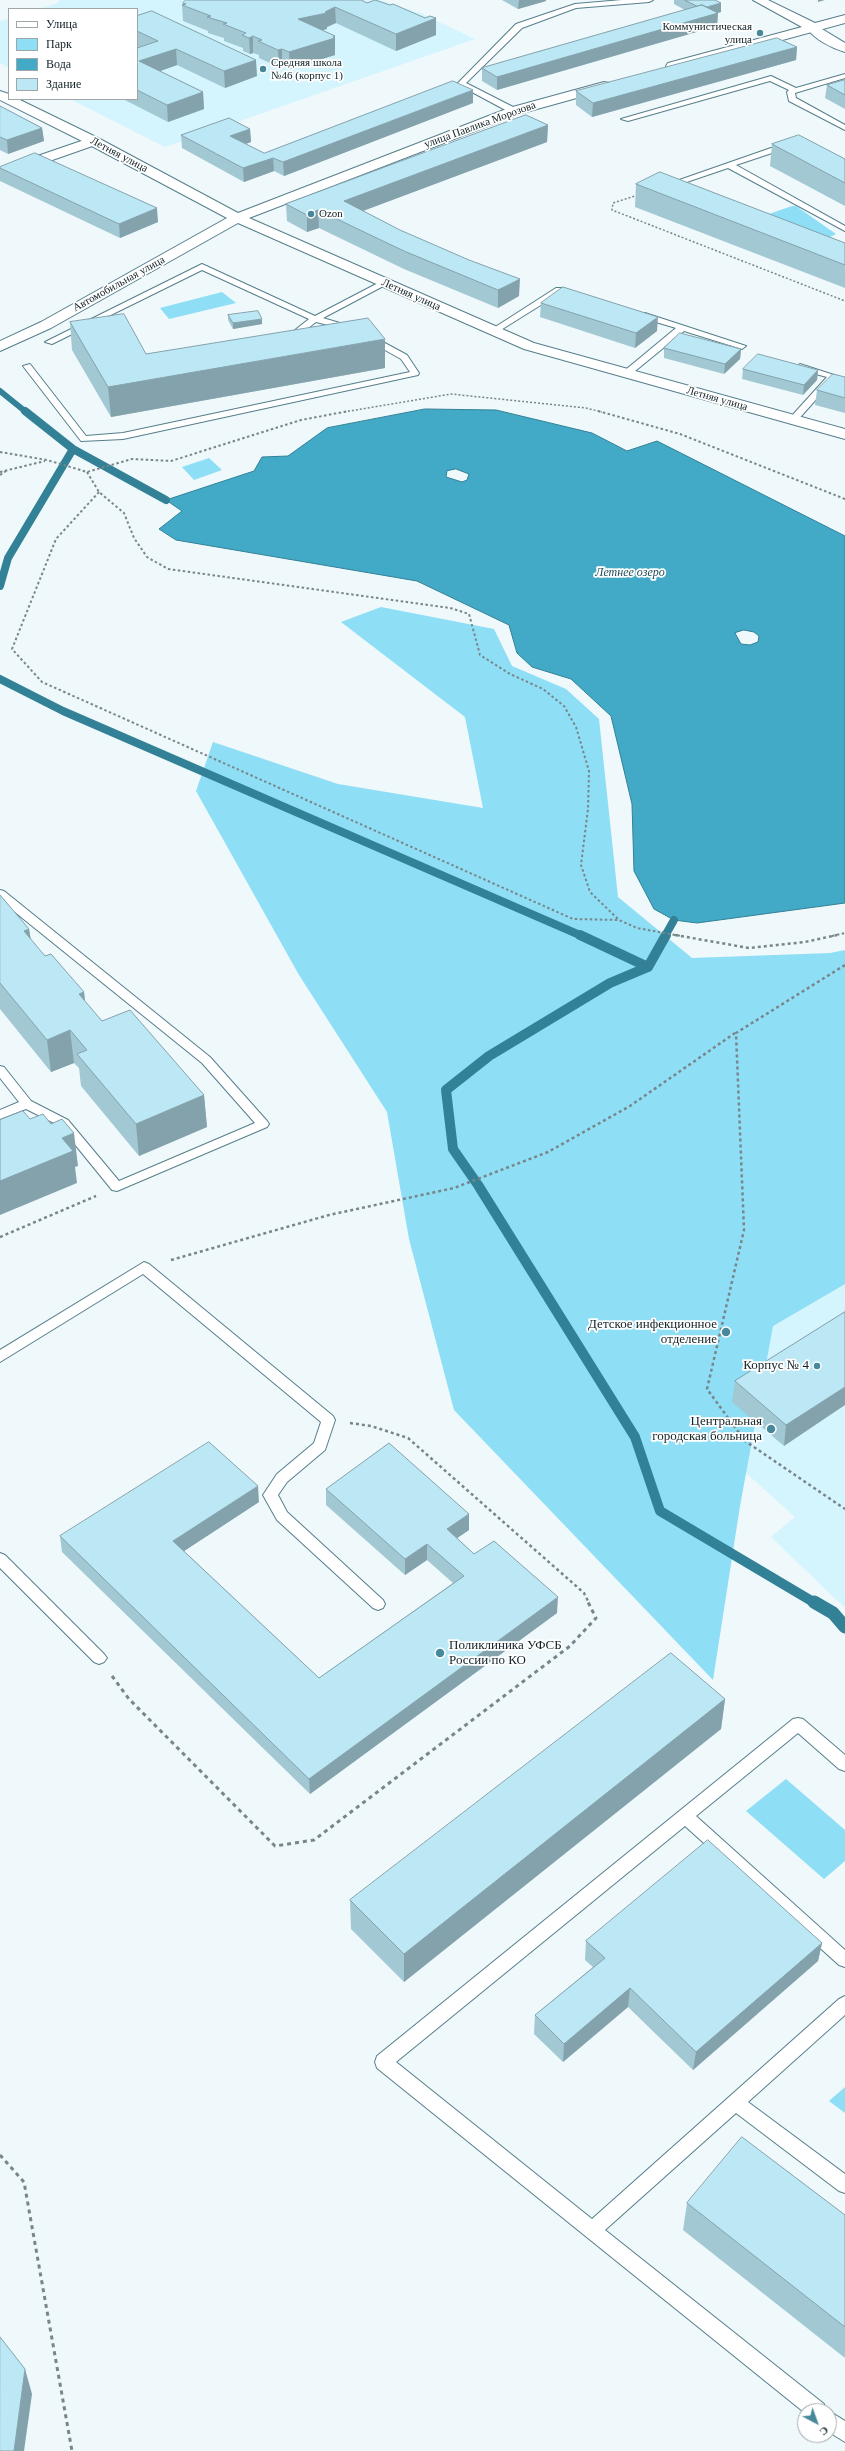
<!DOCTYPE html>
<html>
<head>
<meta charset="utf-8">
<style>
  body { margin:0 }
  #map { position:relative; width:845px; height:2451px; overflow:hidden; background:#eff8fb; font-family:"Times New Roman",serif }
  canvas { display:block }
  .legend { position:absolute; left:8px; top:8px; width:130px; height:92px; box-sizing:border-box; background:#fff; border:1px solid #9fa6a8; margin:0; padding:5px 7px; list-style:none; font-size:12px; color:#102126 }
  .legend li { display:flex; align-items:center; gap:8px; height:20px }
  .legend b { width:20px; border:1px solid #9fa6a8 }
  .north { position:absolute; left:797px; top:2403px; width:40px; height:40px; box-sizing:border-box; background:#fff; border:1px solid #9fa6a8; border-radius:50%; rotate:139deg; font-size:11px; font-weight:700; line-height:16px; text-align:center; color:#102126 }
  .north::after { content:''; display:block; margin:auto; width:14px; height:18px; background:#47889b; clip-path:polygon(50% 0,100% 100%,50% 72%,0 100%) }
</style>
</head>
<body>
<div id="map">
<canvas width="845" height="2451"></canvas>
<ul class="legend">
<li><b style="height:5px;background:#fff"></b>Улица</li>
<li><b style="height:11px;background:#8edef6"></b>Парк</li>
<li><b style="height:11px;background:#42aac6"></b>Вода</li>
<li><b style="height:11px;background:#bce8f6"></b>Здание</li>
</ul>
<div class="north">С</div>
</div>
<script>
const c = document.querySelector('canvas').getContext('2d');
c.lineJoin = 'round';
function fillPath(path, color) {
  c.fillStyle = color;
  c.fill(path, 'evenodd');
}
function trace(path, color, width, dash) {
  c.strokeStyle = color;
  c.lineWidth = width;
  c.lineCap = dash ? 'butt' : 'round';
  c.setLineDash(dash || []);
  c.stroke(path);
}
function write(font, color, halo, rows, align = 'center') {
  c.font = font + ' "Times New Roman",serif';
  c.lineWidth = 3.5;
  c.setLineDash([]);
  c.textBaseline = 'middle';
  c.strokeStyle = halo;
  c.fillStyle = color;
  for (const [text, x, y, turn = 0] of rows) {
    c.save();
    c.translate(x, y);
    c.rotate((+turn || 0) * Math.PI / 180);
    c.textAlign = isNaN(turn) ? turn : align;
    if (halo) c.strokeText(text, 0, 0);
    c.fillText(text, 0, 0);
    c.restore();
  }
}
fillPath(new Path2D(`
  M 59,0 L 380,0 L 420,13 L 475,39 L 165,147 L 70,99 L 137,99 L 137,9 L 39,9 L 58,3 Z
  M 9,19 L 9,68 L 0,63 L 0,21 Z
  M 845,1135 L 845,1608 L 771,1537 L 795,1517 L 631,1369 Z`), '#d4f4fe');
fillPath(new Path2D(`
  M 792,206 L 796,206 L 836,234 L 828,238 L 769,214 Z
  M 222,292 L 236,303 L 169,319 L 160,308 Z
  M 209,458 L 222,470 L 194,480 L 182,467 Z
  M 381,607 L 494,629 L 512,666 L 566,689 L 599,719 L 618,897 L 692,958 L 830,953 L 845,950 L 845,1284 L 773,1326 L 740,1506 L 713,1680 L 454,1410 L 409,1239 L 387,1112 L 299,975 L 196,791 L 213,742 L 338,784 L 483,808 L 465,717 L 341,622 Z
  M 786,1779 L 845,1830 L 845,1861 L 824,1879 L 746,1811 Z
  M 845,2087 L 845,2113 L 829,2101 Z`), '#8edef6');
const water = new Path2D(`
  M 425,409 L 496,410 L 592,433 L 627,451 L 657,441 L 845,536 L 845,903 L 697,923 L 674,920 L 654,909 L 634,871 L 632,804 L 611,716 L 571,679 L 532,667 L 517,653 L 509,625 L 417,581 L 176,540 L 159,529 L 182,511 L 166,500 L 254,471 L 262,457 L 288,456 L 327,428 ZM 456,469 L 469,474 L 467,480 L 462,482 L 446,477 L 447,471 ZM 744,630 L 754,632 L 759,636 L 758,642 L 750,645 L 741,644 L 735,633 Z`);
fillPath(water, '#42aac6');
trace(water, '#338196', 1);
trace(new Path2D(`
  M 0,391 L 26,412`), '#338196', 6);
trace(new Path2D(`
  M 25,411 L 73,449 L 166,500
  M 0,586 L 8,558 L 73,449
  M 0,679 L 63,711 L 582,936
  M 665,936 L 674,920`), '#338196', 8);
trace(new Path2D(`
  M 580,935 L 648,967
  M 666,935 L 648,967 L 610,983 L 489,1056 L 446,1090 L 453,1149 L 478,1185 L 635,1437 L 660,1511 L 815,1603`), '#338196', 10);
trace(new Path2D(`
  M 814,1602 L 833,1613 L 845,1627`), '#338196', 13);
const service = new Path2D(`
  M 622,0 L 653,0 L 649,2 L 576,8 L 522,28 L 466,83 L 517,109 L 517,113 L 511,113 L 457,84 L 516,24 L 575,4 Z
  M 845,74 L 845,78 L 795,93 L 796,98 L 845,125 L 845,130 L 789,101 L 787,92 L 789,90 L 770,81 L 628,121 L 621,119 L 771,76 L 796,88 Z
  M 771,148 L 788,149 L 792,151 L 788,153 L 775,152 L 736,165 L 845,226 L 845,231 L 728,168 L 672,187 L 665,185 Z
  M 202,264 L 315,316 L 382,281 L 389,283 L 323,318 L 353,327 L 353,331 L 316,322 L 299,335 L 302,341 L 298,344 L 295,343 L 290,334 L 309,319 L 202,270 L 52,344 L 45,342 Z
  M 556,288 L 562,288 L 577,295 L 573,298 L 560,293 L 496,333 L 489,331 Z
  M 639,313 L 645,313 L 746,346 L 742,349 L 684,331 L 629,376 L 623,376 L 623,372 L 676,328 L 639,317 Z
  M 370,335 L 407,355 L 419,373 L 418,375 L 123,439 L 81,441 L 23,366 L 30,364 L 86,436 L 123,433 L 410,372 L 401,359 L 367,340 L 366,338 Z
  M 800,364 L 837,376 L 795,423 L 789,423 L 789,419 L 827,377 L 797,369 L 796,367 Z
  M 0,890 L 4,891 L 210,1057 L 267,1121 L 269,1124 L 267,1127 L 117,1191 L 112,1190 L 60,1126 L 26,1109 L 0,1119 L 0,1110 L 19,1102 L 0,1078 L 0,1066 L 4,1067 L 31,1101 L 68,1120 L 119,1181 L 255,1123 L 202,1063 L 0,900 Z
  M 144,1262 L 149,1264 L 333,1416 L 335,1420 L 325,1450 L 287,1482 L 278,1495 L 287,1512 L 383,1600 L 385,1604 L 383,1608 L 378,1610 L 373,1608 L 277,1520 L 263,1495 L 277,1474 L 314,1443 L 321,1422 L 143,1274 L 0,1362 L 0,1350 Z
  M 0,1553 L 5,1555 L 104,1654 L 107,1658 L 104,1662 L 99,1664 L 94,1662 L 0,1568 Z
  M 798,1718 L 803,1719 L 845,1755 L 845,1771 L 839,1769 L 798,1733 L 696,1816 L 845,1950 L 845,1967 L 839,1965 L 685,1826 L 396,2062 L 592,2219 L 839,1999 L 845,1996 L 845,2015 L 748,2102 L 845,2174 L 845,2193 L 839,2191 L 736,2113 L 605,2230 L 824,2404 L 826,2411 L 805,2411 L 805,2413 L 377,2068 L 375,2062 L 377,2056 L 793,1719 Z
  M 828,2411 L 829,2411 L 845,2421 L 845,2442 L 829,2432 Z`);
const minor = new Path2D(`
  M 93,137 L 100,141 L 98,144 L 24,170 L 14,170 L 12,167 L 14,164 Z`);
const tertiary = new Path2D(`
  M 753,0 L 768,0 L 815,23 L 845,15 L 845,23 L 676,69 L 668,69 L 666,66 L 668,63 L 802,27 Z
  M 604,82 L 609,83 L 610,86 L 609,89 L 519,114 L 249,218 L 534,343 L 845,429 L 845,439 L 524,349 L 238,223 L 51,328 L 0,351 L 0,341 L 41,322 L 227,218 L 88,144 L 0,100 L 0,91 L 9,94 L 9,99 L 18,99 L 98,138 L 238,213 L 509,108 Z`);
const secondary = new Path2D(`
  M 812,23 L 845,43 L 845,52 C 831,48 814,39 806,27 L 808,24 Z`);
trace(service, '#557e8b', 2);
trace(minor, '#557e8b', 2);
trace(tertiary, '#557e8b', 2);
trace(secondary, '#557e8b', 2);
trace(new Path2D(`
  M 638,195 L 613,203 L 612,210 L 845,301
  M 344,412 L 451,394 L 586,408 L 602,412`), '#78868a', 1.5, [2, 2]);
trace(new Path2D(`
  M 598,411 L 680,434 L 845,499
  M 0,452 L 47,460 L 87,472 L 132,459 L 171,461 L 301,420 L 349,411
  M 0,472 L 45,461
  M 87,472 L 99,492 L 124,513 L 134,538 L 147,557 L 168,569 L 450,608 L 469,614 L 480,655 L 510,674 L 543,689 L 564,706 L 576,727 L 589,771 L 588,809 L 581,865 L 590,892 L 619,920 L 637,928 L 681,936
  M 0,475 L 6,471
  M 99,492 L 56,539 L 12,649 L 42,682 L 573,919 L 619,920
  M 832,936 L 845,933`), '#78868a', 2, [2.5, 2.5]);
trace(new Path2D(`
  M 675,935 L 749,948 L 805,942 L 837,935
  M 845,965 L 736,1033 L 744,1230 L 707,1389 L 745,1441 L 845,1509
  M 0,1237 L 96,1196
  M 171,1260 L 329,1215 L 454,1188 L 548,1152 L 630,1106 L 735,1033
  M 350,1423 L 371,1426 L 408,1438 L 584,1593 L 589,1603`), '#78868a', 2.5, [3, 3]);
trace(new Path2D(`
  M 112,1676 L 129,1699 L 275,1846 L 314,1840 L 570,1646 L 596,1618 L 588,1602
  M 0,2155 L 24,2182 L 72,2451`), '#78868a', 3, [4, 4]);
fillPath(service, '#fff');
fillPath(minor, '#fff');
fillPath(tertiary, '#fff');
fillPath(secondary, '#fff');
fillPath(new Path2D(`
  M 502,0 L 546,0 L 546,1 L 518,9 Z
  M 674,0 L 715,0 L 721,3 L 721,12 L 718,13 L 717,26 L 497,90 L 482,81 L 482,68 L 685,10 L 674,4 Z
  M 183,3 L 367,3 L 425,18 L 436,18 L 436,35 L 396,51 L 336,23 L 327,27 L 327,29 L 322,30 L 335,36 L 335,55 L 290,69 L 282,66 L 279,67 L 259,58 L 259,55 L 253,53 L 250,54 L 243,51 L 243,48 L 224,41 L 224,38 L 208,33 L 208,31 L 183,21 L 182,5 L 183,5 Z
  M 137,16 L 257,76 L 225,88 L 177,65 L 160,71 L 203,92 L 204,109 L 168,122 L 123,99 L 137,99 L 137,48 L 139,47 L 137,47 Z
  M 797,47 L 796,60 L 592,117 L 576,105 L 576,91 Z
  M 845,80 L 845,109 L 825,98 L 827,85 Z
  M 473,103 L 284,176 L 274,171 L 244,182 L 182,148 L 181,135 L 250,129 L 251,142 L 246,144 L 264,153 Z
  M 0,106 L 42,128 L 44,141 L 8,154 L 0,150 Z
  M 548,125 L 547,142 L 363,211 L 519,296 L 498,308 L 404,269 L 319,228 L 307,232 L 287,221 L 286,204 Z
  M 772,144 L 845,159 L 845,206 L 770,166 Z
  M 0,167 L 158,222 L 120,238 L 0,181 Z
  M 636,184 L 845,243 L 845,288 L 635,207 Z
  M 541,303 L 657,331 L 635,348 L 540,317 Z
  M 228,315 L 262,324 L 233,329 L 228,320 Z
  M 70,322 L 146,354 L 385,368 L 111,417 L 72,350 Z
  M 664,348 L 741,349 L 740,359 L 724,374 L 664,358 Z
  M 743,369 L 818,370 L 817,380 L 803,395 L 742,379 Z
  M 845,377 L 845,413 L 815,405 L 817,390 Z
  M 0,895 L 29,929 L 31,940 L 45,956 L 84,992 L 85,1002 L 102,1021 L 204,1095 L 207,1127 L 139,1156 L 81,1086 L 79,1068 L 74,1063 L 51,1072 L 0,1009 Z
  M 845,1312 L 784,1446 L 732,1402 L 735,1381 Z
  M 326,1489 L 469,1514 L 469,1530 L 457,1538 L 474,1554 L 557,1613 L 310,1794 L 62,1552 L 60,1536 L 259,1502 L 184,1551 L 319,1678 L 453,1583 L 427,1560 L 405,1575 L 326,1505 Z
  M 725,1699 L 721,1729 L 404,1982 L 351,1929 L 350,1900 Z
  M 586,1941 L 822,1943 L 818,1961 L 693,2070 L 628,2007 L 563,2062 L 534,2034 L 535,2015 L 593,1967 L 585,1960 Z
  M 687,2203 L 845,2215 L 845,2358 L 683,2230 Z`), '#a2c8d4');
fillPath(new Path2D(`
  M 519,0 L 546,0 L 546,1 L 518,9 Z
  M 818,0 L 825,0 L 818,2 Z
  M 721,3 L 721,12 L 701,18 L 702,9 Z
  M 335,7 L 336,23 L 327,27 L 327,29 L 298,36 L 298,19 L 325,12 Z
  M 718,13 L 717,26 L 497,90 L 497,77 Z
  M 436,18 L 436,35 L 396,51 L 396,34 Z
  M 253,36 L 253,53 L 250,54 L 249,38 Z
  M 335,36 L 335,55 L 290,69 L 289,52 Z
  M 797,47 L 796,60 L 592,117 L 593,103 Z
  M 176,49 L 177,65 L 141,78 L 139,61 Z
  M 282,49 L 282,66 L 279,67 L 278,50 Z
  M 256,60 L 257,76 L 225,88 L 224,71 Z
  M 473,90 L 473,103 L 284,176 L 283,162 Z
  M 203,92 L 204,109 L 168,122 L 167,105 Z
  M 548,125 L 547,142 L 344,218 L 344,201 Z
  M 42,128 L 44,141 L 8,154 L 7,140 Z
  M 250,129 L 251,142 L 231,149 L 230,136 Z
  M 273,158 L 274,171 L 244,182 L 243,168 Z
  M 157,208 L 158,222 L 120,238 L 119,224 Z
  M 318,210 L 319,228 L 307,232 L 307,215 Z
  M 520,279 L 519,296 L 498,308 L 498,290 Z
  M 658,317 L 657,331 L 635,348 L 636,333 Z
  M 262,319 L 262,324 L 233,329 L 233,323 Z
  M 385,339 L 385,368 L 111,417 L 108,387 Z
  M 741,349 L 740,359 L 724,374 L 725,364 Z
  M 818,370 L 817,380 L 803,395 L 804,385 Z
  M 29,929 L 34,961 L 24,931 Z
  M 84,992 L 88,1025 L 79,994 Z
  M 70,1030 L 74,1063 L 51,1072 L 47,1040 Z
  M 204,1095 L 207,1127 L 139,1156 L 136,1124 Z
  M 74,1133 L 78,1166 L 75,1167 L 77,1183 L 0,1215 L 0,1181 L 62,1138 Z
  M 845,1387 L 845,1405 L 784,1446 L 786,1425 Z
  M 258,1486 L 259,1502 L 175,1557 L 173,1541 Z
  M 469,1514 L 469,1530 L 447,1545 L 447,1529 Z
  M 427,1544 L 427,1560 L 405,1575 L 405,1559 Z
  M 558,1597 L 557,1613 L 310,1794 L 309,1779 Z
  M 725,1699 L 721,1729 L 404,1982 L 404,1954 Z
  M 822,1943 L 818,1961 L 693,2070 L 696,2052 Z
  M 630,1988 L 628,2007 L 563,2062 L 564,2044 Z
  M 25,2369 L 32,2394 L 24,2451 L 14,2451 Z`), '#84a2ac');
const building = new Path2D(`
  M 186,0 L 361,0 L 367,3 L 375,0 L 390,5 L 393,4 L 425,18 L 430,16 L 436,18 L 396,34 L 335,7 L 325,12 L 327,13 L 298,19 L 335,36 L 333,37 L 335,38 L 289,52 L 282,49 L 278,50 L 258,41 L 262,40 L 253,36 L 249,38 L 242,35 L 246,33 L 223,24 L 227,23 L 207,17 L 211,16 L 182,5 L 186,4 L 183,3 Z
  M 685,0 L 715,0 L 721,3 L 707,7 L 702,5 L 697,6 Z
  M 702,5 L 718,13 L 497,77 L 482,68 Z
  M 152,11 L 256,60 L 224,71 L 176,49 L 139,61 L 203,92 L 167,105 L 137,90 L 137,48 L 158,41 L 137,31 L 137,16 Z
  M 777,38 L 797,47 L 593,103 L 576,91 Z
  M 845,80 L 845,95 L 827,85 Z
  M 453,81 L 473,90 L 283,162 L 273,158 L 243,168 L 181,135 L 229,118 L 250,129 L 230,136 L 264,153 Z
  M 0,106 L 42,128 L 7,140 L 0,137 Z
  M 526,115 L 548,125 L 344,201 L 400,230 L 469,260 L 520,279 L 498,290 L 404,251 L 318,210 L 307,215 L 286,204 Z
  M 799,135 L 845,159 L 845,183 L 772,144 Z
  M 35,153 L 157,208 L 119,224 L 0,168 L 0,167 Z
  M 660,172 L 845,243 L 845,265 L 636,184 Z
  M 563,287 L 658,317 L 636,333 L 541,303 Z
  M 258,311 L 262,319 L 233,323 L 228,315 Z
  M 124,314 L 146,354 L 368,318 L 385,339 L 108,387 L 70,322 Z
  M 680,333 L 741,349 L 725,364 L 664,348 Z
  M 758,354 L 818,370 L 804,385 L 743,369 Z
  M 833,374 L 845,377 L 845,398 L 817,390 Z
  M 0,895 L 29,929 L 24,931 L 45,956 L 51,954 L 84,992 L 79,994 L 102,1021 L 130,1010 L 204,1095 L 136,1124 L 77,1054 L 87,1050 L 70,1030 L 47,1040 L 0,983 Z
  M 23,1111 L 30,1119 L 43,1114 L 51,1124 L 62,1119 L 74,1133 L 62,1138 L 73,1151 L 0,1181 L 0,1120 Z
  M 845,1312 L 845,1387 L 786,1425 L 735,1381 Z
  M 209,1442 L 258,1486 L 173,1541 L 319,1678 L 464,1576 L 427,1544 L 405,1559 L 326,1489 L 389,1443 L 469,1514 L 447,1529 L 474,1554 L 494,1541 L 558,1597 L 309,1779 L 60,1536 Z
  M 671,1653 L 725,1699 L 404,1954 L 350,1900 Z
  M 708,1840 L 822,1943 L 696,2052 L 630,1988 L 564,2044 L 535,2015 L 605,1958 L 586,1941 Z
  M 742,2137 L 845,2215 L 845,2327 L 687,2203 Z
  M 0,2337 L 25,2369 L 14,2451 L 0,2451 Z`);
fillPath(building, '#bce8f6');
trace(building, '#84a2ac', 1);
for (const [x, y, r, color] of [
  [760,33,4,"#47889b"],
  [263,69,4,"#47889b"],
  [311,214,4,"#47889b"],
  [726,1332,5,"#47889b"],
  [817,1366,4,"#47889b"],
  [771,1429,5,"#47889b"],
  [440,1653,5,"#47889b"]
]) {
  const dot = new Path2D();
  dot.arc(x, y, r, 0, 2 * Math.PI);
  c.fillStyle = color;
  c.fill(dot);
  trace(dot, '#fff', 1.5);
}
write('11px', '#102126', '#fff', [
  ["Коммунистическая",752,27,"right"],
  ["улица",752,40,"right"],
  ["Средняя школа",271,63],
  ["№46 (корпус 1)",271,76],
  ["Ozon",319,214]
], 'left');
write('11px', '#102126', '#fff', [
  ["улица Павлика Морозова",480,125,-20],
  ["Летняя улица",119,155,28],
  ["Автомобильная улица",119,284,-29],
  ["Летняя улица",411,295,24],
  ["Летняя улица",717,399,16]
]);
write('italic 12px', '#1f4c58', '#fff', [
  ["Летнее озеро",630,573]
]);
write('13px', '#102126', '#fff', [
  ["Детское инфекционное",717,1325],
  ["отделение",717,1340],
  ["Корпус № 4",809,1366],
  ["Центральная",762,1422],
  ["городская больница",762,1437],
  ["Поликлиника УФСБ",449,1646,"left"],
  ["России по КО",449,1661,"left"]
], 'right');
</script>
</body>
</html>
